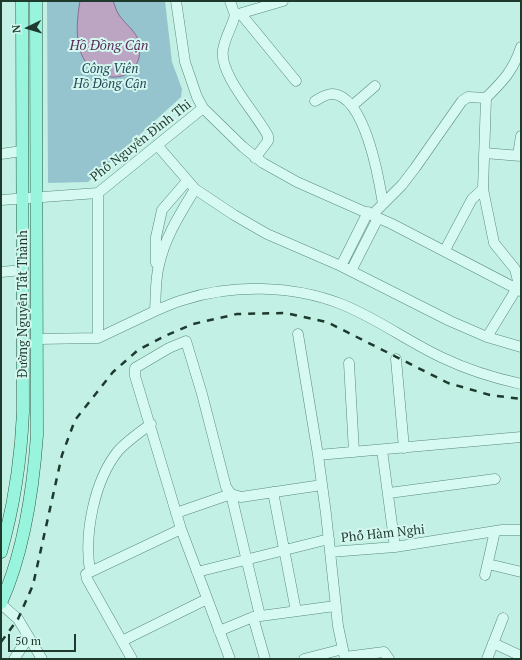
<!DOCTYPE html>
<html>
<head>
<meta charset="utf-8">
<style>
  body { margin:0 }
  #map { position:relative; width:522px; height:660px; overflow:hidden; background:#c3f0e5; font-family:"PT Serif",serif }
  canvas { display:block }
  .frame { position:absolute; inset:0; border:2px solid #1d3a2d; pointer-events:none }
  .north { position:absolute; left:8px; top:8px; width:40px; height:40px; -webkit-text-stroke:3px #d3f7ef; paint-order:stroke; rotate:265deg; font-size:11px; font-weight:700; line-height:16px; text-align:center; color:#1d3a2d }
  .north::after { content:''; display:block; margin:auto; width:14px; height:18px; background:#1d3a2d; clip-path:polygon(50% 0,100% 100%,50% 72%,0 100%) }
  .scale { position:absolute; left:8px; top:634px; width:68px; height:18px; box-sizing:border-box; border:2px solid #1d3a2d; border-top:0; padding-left:5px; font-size:12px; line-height:14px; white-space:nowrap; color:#1d3a2d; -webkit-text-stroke:3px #d3f7ef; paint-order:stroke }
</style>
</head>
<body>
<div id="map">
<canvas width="522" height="660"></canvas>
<div class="frame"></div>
<div class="north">N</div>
<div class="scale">50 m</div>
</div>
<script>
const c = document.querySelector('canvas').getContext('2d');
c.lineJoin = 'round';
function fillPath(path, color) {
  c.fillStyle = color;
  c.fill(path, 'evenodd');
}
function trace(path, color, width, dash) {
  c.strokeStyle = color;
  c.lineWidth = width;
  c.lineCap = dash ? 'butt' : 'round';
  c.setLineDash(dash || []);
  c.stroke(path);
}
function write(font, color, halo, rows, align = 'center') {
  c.font = font + ' "PT Serif",serif';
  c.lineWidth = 4;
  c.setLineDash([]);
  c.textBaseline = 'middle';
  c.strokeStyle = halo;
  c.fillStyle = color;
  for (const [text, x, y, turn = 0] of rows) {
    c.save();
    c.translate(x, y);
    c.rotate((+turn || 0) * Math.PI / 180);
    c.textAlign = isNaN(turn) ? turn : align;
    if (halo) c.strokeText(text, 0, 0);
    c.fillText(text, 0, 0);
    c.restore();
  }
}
fillPath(new Path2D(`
  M 47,1 L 165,1 L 172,62 L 182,89 L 181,97 L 88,182 L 48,183 Z`), '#96c4ce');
const water = new Path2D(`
  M 80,1 L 113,1 C 115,5 116,11 119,15 C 125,24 136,31 139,42 C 146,79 105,89 85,61 C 74,44 77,19 80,1 Z`);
fillPath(water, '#bba5c2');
trace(water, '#8a6b91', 1);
const minor = new Path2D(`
  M 176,1 L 185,62 L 197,97 L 203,108 L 243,147 L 263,163 L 297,182 L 392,224 L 521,291
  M 230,1 L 235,15 L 283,1
  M 241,14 L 296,81
  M 235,15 C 232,27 225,37 223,50 C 219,75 257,114 268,136 L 268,141 L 255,158
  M 315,101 C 320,98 326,94 332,94 C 365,95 379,179 383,204
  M 352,106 L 375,86
  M 157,145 L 195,189 L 234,215 L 267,234 L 341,266 L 450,321 L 487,337 L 521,347
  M 484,153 L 521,156
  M 1,154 L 22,151
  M 518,155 L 521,136
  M 98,193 L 98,338
  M 1,200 L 98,193 L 203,108
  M 372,215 L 402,185 L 415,168 L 462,101 L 468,97 L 486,98
  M 445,250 L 472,199 L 483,189
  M 156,263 L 156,237 L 162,210 L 187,181
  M 341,266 L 368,212
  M 351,271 L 378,218
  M 1,272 L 23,270
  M 155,311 C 164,307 173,303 183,300 C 232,284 293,285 341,304 C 377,318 408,342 443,358 C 468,370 494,378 521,384
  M 298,334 L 318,455
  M 487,337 L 517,288 L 518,281 L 515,269 L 494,243 L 483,189 L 486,98 C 503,81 513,71 521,47
  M 37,339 L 98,338 L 155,311 C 156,296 155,280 159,265 C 165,237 180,214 195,189
  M 396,359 L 404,448
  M 349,363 L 354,452
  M 382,450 L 395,547
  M 273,492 L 296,611
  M 389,493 L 495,479
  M 176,513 L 231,494 L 260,616
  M 330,552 L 395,547 L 502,530 L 521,530
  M 488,564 L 521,572
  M 90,571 C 84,534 94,481 118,451 C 127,441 140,432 151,424
  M 197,572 L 329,539
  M 485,575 L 495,531
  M 1,604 L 18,619 L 42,659
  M 253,617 L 335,606
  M 219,631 L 253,617 L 265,659
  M 122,641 L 207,599
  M 493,643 L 521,656
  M 345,657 L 384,652 L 389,659
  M 14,659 L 29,637
  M 132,659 L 87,579 L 86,574 L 181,529
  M 230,659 L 181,529 L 135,376 L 135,368 L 169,348 L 186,341 L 202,394 L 226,487 L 231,494 L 241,497 L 322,485
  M 304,659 L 343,649
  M 345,659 L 338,626 L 326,514 L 318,455 L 521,437
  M 487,659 L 503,618`);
const major = new Path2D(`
  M 1,552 C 14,506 21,459 23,412 L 22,1
  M 1,603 C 24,552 33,491 37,435 L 36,1`);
trace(minor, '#598a76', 11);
trace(major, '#2d5844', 13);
trace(minor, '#d6faf2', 10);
trace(major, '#99f4de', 12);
trace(new Path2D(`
  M 1,642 L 18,619 L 33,585 L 62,455 L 75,420 L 113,372 L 138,350 L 167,335 L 193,324 L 237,314 L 285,313 L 327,322 L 448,383 L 490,395 L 521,399`), '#1d3a2d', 2.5, [7, 7]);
write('italic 13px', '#234757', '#d3f7ef', [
  ["Công Viên",110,69],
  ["Hồ Đồng Cận",110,84]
]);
write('13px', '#1d3a2d', '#d3f7ef', [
  ["Phố Nguyễn Đình Thi",141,141,-38],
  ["Đường Nguyễn Tất Thành",23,304,-90],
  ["Phố Hàm Nghi",383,534,-6]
]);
write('italic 14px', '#5a2c5a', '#d3f7ef', [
  ["Hồ Đồng Cận",109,46]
]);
</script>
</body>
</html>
